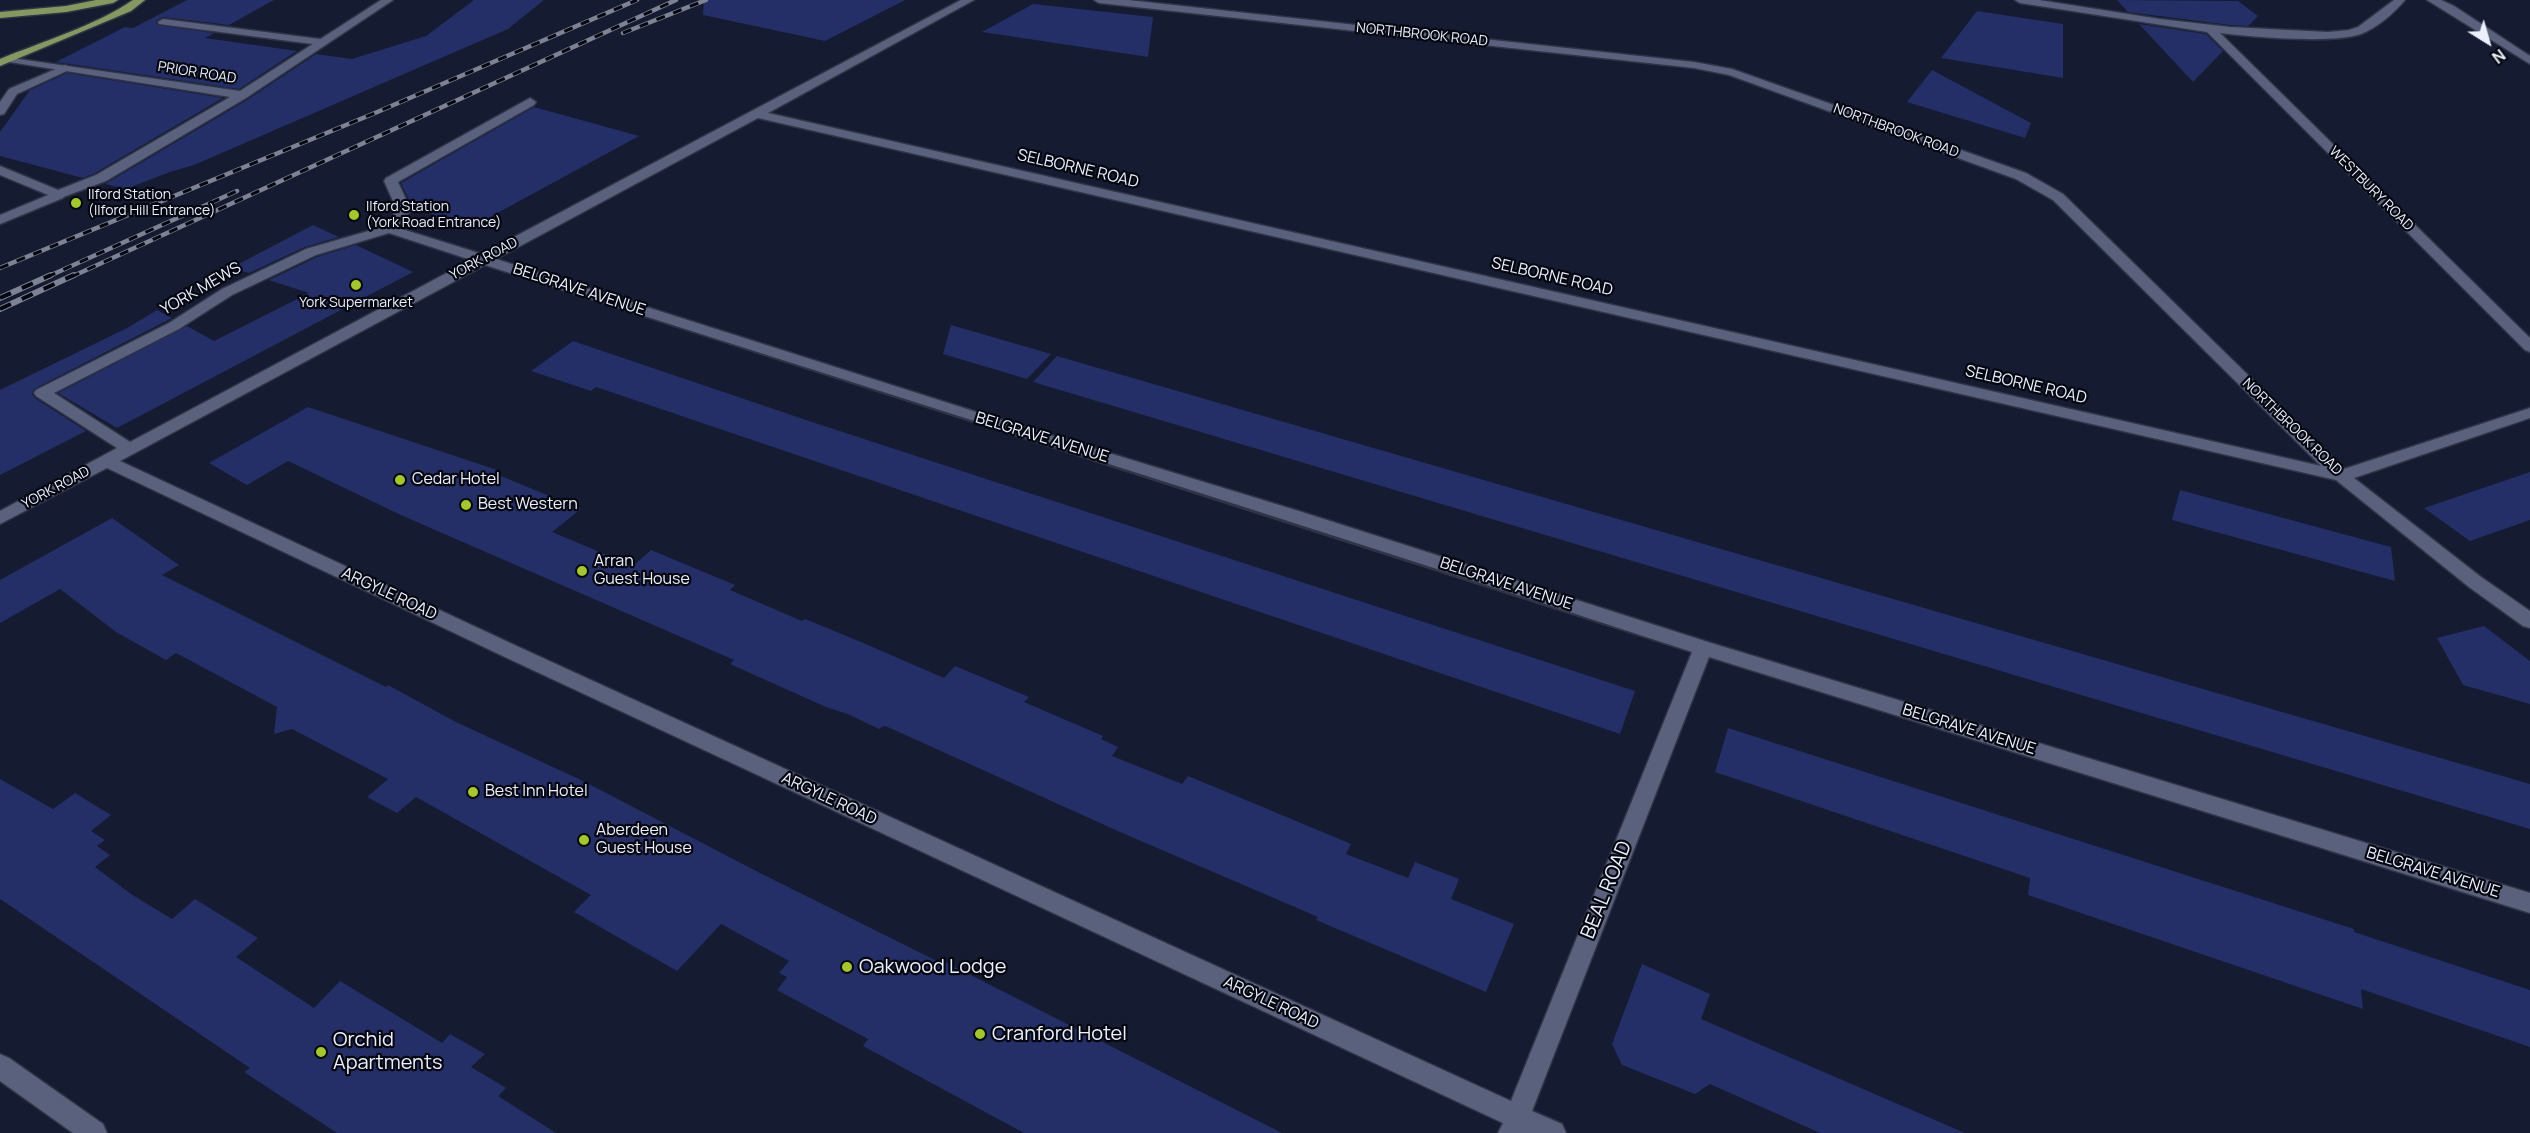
<!DOCTYPE html>
<html>
<head>
<meta charset="utf-8">
<style>
  body { margin:0 }
  #map { position:relative; width:2530px; height:1133px; overflow:hidden; background:#151b31; font-family:Manrope,sans-serif }
  canvas { display:block }
  .north { position:absolute; left:2458px; top:12px; width:60px; height:60px; -webkit-text-stroke:4px #050710; paint-order:stroke; rotate:143deg; font-size:16px; font-weight:700; line-height:24px; text-align:center; color:#ebf0fc }
  .north::after { content:''; display:block; margin:auto; width:21px; height:27px; background:#ebf0fc; clip-path:polygon(50% 0,100% 100%,50% 72%,0 100%) }
</style>
</head>
<body>
<div id="map">
<canvas width="2530" height="1133"></canvas>
<div class="north">N</div>
</div>
<script>
const c = document.querySelector('canvas').getContext('2d');
c.lineJoin = 'round';
function fillPath(path, color) {
  c.fillStyle = color;
  c.fill(path, 'evenodd');
}
function trace(path, color, width, dash) {
  c.strokeStyle = color;
  c.lineWidth = width;
  c.lineCap = dash ? 'butt' : 'round';
  c.setLineDash(dash || []);
  c.stroke(path);
}
function write(font, color, halo, rows, align = 'center') {
  c.font = font + ' Manrope,sans-serif';
  c.lineWidth = 4.5;
  c.setLineDash([]);
  c.textBaseline = 'middle';
  c.strokeStyle = halo;
  c.fillStyle = color;
  for (const [text, x, y, turn = 0] of rows) {
    c.save();
    c.translate(x, y);
    c.rotate((+turn || 0) * Math.PI / 180);
    c.textAlign = isNaN(turn) ? turn : align;
    if (halo) c.strokeText(text, 0, 0);
    c.fillText(text, 0, 0);
    c.restore();
  }
}
fillPath(new Path2D(`
  M 187,0 L 274,0 L 229,25 L 163,17 L 156,21 L 157,25 L 214,33 L 205,38 L 297,51 L 239,89 L 56,62 L 125,27 L 133,28 Z
  M 474,0 L 544,0 L 508,29 L 194,165 L 170,172 L 126,189 L 105,184 L 247,100 L 316,54 L 352,59 L 426,36 Z
  M 704,0 L 905,0 L 825,41 L 703,15 Z
  M 2117,0 L 2238,1 L 2258,16 L 2248,26 L 2230,25 L 2128,12 Z
  M 1033,4 L 1153,17 L 1148,57 L 982,32 Z
  M 1977,11 L 2063,24 L 2063,78 L 1941,58 Z
  M 2139,24 L 2206,34 L 2223,51 L 2193,82 Z
  M 1932,70 L 2031,123 L 2025,138 L 1907,102 Z
  M 67,73 L 223,98 L 95,173 L 83,178 L 0,156 L 0,132 L 30,90 Z
  M 534,107 L 639,136 L 468,229 L 412,206 L 401,183 Z
  M 313,225 L 339,237 L 305,247 L 249,273 L 231,268 Z
  M 356,245 L 413,272 L 117,428 L 58,393 L 187,326 L 214,341 L 309,293 L 269,280 L 317,257 Z
  M 157,310 L 172,318 L 34,389 L 32,394 L 35,398 L 86,431 L 0,475 L 0,390 L 127,328 Z
  M 951,325 L 1051,354 L 1027,379 L 943,354 Z
  M 573,341 L 809,421 L 1635,691 L 1620,734 L 596,387 L 591,391 L 531,371 Z
  M 1057,356 L 2530,784 L 2530,829 L 1033,382 Z
  M 308,407 L 500,471 L 496,474 L 581,509 L 552,532 L 633,566 L 651,550 L 735,585 L 730,590 L 802,621 L 805,619 L 861,642 L 944,678 L 955,666 L 1029,697 L 1024,702 L 1103,736 L 1101,739 L 1118,747 L 1112,756 L 1182,784 L 1188,776 L 1222,790 L 1351,844 L 1346,854 L 1408,878 L 1415,862 L 1459,879 L 1451,899 L 1514,924 L 1486,992 L 1316,920 L 1318,917 L 1120,832 L 890,728 L 884,726 L 879,729 L 848,714 L 826,707 L 730,664 L 734,660 L 403,516 L 288,461 L 247,485 L 209,463 Z
  M 2530,472 L 2530,520 L 2470,541 L 2424,508 Z
  M 2180,490 L 2391,547 L 2395,581 L 2172,520 Z
  M 112,518 L 179,565 L 162,575 L 386,687 L 388,685 L 454,721 L 583,781 L 764,875 L 941,963 L 943,961 L 1282,1133 L 1024,1133 L 863,1046 L 868,1039 L 777,990 L 787,977 L 779,973 L 789,961 L 721,924 L 677,971 L 574,912 L 591,895 L 416,797 L 397,813 L 367,797 L 388,779 L 292,729 L 274,734 L 277,707 L 176,653 L 166,660 L 116,632 L 60,589 L 0,623 L 0,580 Z
  M 2484,626 L 2530,661 L 2530,704 L 2463,685 L 2437,638 Z
  M 1728,728 L 2354,929 L 2354,932 L 2530,990 L 2530,1047 L 2361,989 L 2363,1009 L 2028,895 L 2030,878 L 1715,772 Z
  M 0,779 L 53,809 L 75,793 L 111,815 L 91,831 L 105,840 L 97,846 L 110,855 L 95,867 L 131,894 L 172,919 L 195,899 L 258,938 L 236,957 L 314,1008 L 340,981 L 442,1043 L 450,1034 L 485,1054 L 471,1067 L 506,1088 L 498,1096 L 556,1133 L 337,1133 L 244,1072 L 250,1068 L 0,899 Z
  M 1642,964 L 1710,994 L 1701,1019 L 1965,1133 L 1820,1133 L 1710,1084 L 1695,1094 L 1622,1065 L 1612,1044 Z`), '#232f66');
const lane = new Path2D(`
  M 163,19 L 320,39 L 326,42 L 320,45 L 159,24 L 158,22 Z
  M 65,65 L 71,68 L 69,70 L 17,94 L 4,114 L 0,115 L 0,102 L 9,89 Z
  M 530,98 L 536,102 L 534,105 L 398,182 L 411,210 L 394,232 L 384,232 L 382,229 L 397,210 L 384,181 L 386,178 Z
  M 58,191 L 65,195 L 63,198 L 0,224 L 0,215 Z`);
const street = new Path2D(`
  M 381,0 L 393,0 L 246,98 L 106,181 L 58,199 L 0,175 L 0,166 L 58,190 L 96,175 L 230,97 L 9,62 L 5,61 L 5,57 L 240,91 Z
  M 961,0 L 974,0 L 768,113 L 2321,466 L 2053,200 L 2016,179 L 1729,75 L 1694,68 L 1099,3 L 1094,0 L 1128,0 L 1694,62 L 1732,69 L 2026,173 L 2063,194 L 2344,469 L 2530,408 L 2530,418 L 2354,478 L 2481,577 L 2530,611 L 2530,628 L 2523,626 L 2469,587 L 2336,480 L 758,118 L 496,259 L 1011,423 L 1302,512 L 1708,642 L 2530,893 L 2530,913 L 1709,657 L 1532,1111 L 1562,1124 L 1566,1133 L 1498,1133 L 1503,1123 L 507,658 L 107,468 L 0,524 L 0,511 L 117,448 L 36,396 L 34,393 L 36,390 L 169,323 L 222,289 L 306,249 L 389,225 L 482,254 ZM 389,233 L 471,260 L 130,442 L 54,393 L 179,329 L 232,295 L 316,255 ZM 485,265 C 887,394 1290,520 1692,652 L 1511,1101 L 521,648 L 120,461 Z
  M 2015,0 L 2039,0 L 2160,19 L 2230,27 L 2328,32 L 2349,30 L 2358,27 L 2394,0 L 2405,0 C 2394,13 2377,28 2361,34 C 2332,44 2253,37 2220,33 L 2530,338 L 2530,352 L 2525,350 L 2207,32 L 2020,3 Z
  M 2427,0 L 2441,0 L 2454,6 L 2530,56 L 2530,64 Z
  M 0,1054 L 9,1058 L 103,1124 L 107,1133 L 73,1133 L 0,1081 Z`);
const primary = new Path2D(`
  M 96,0 L 118,0 L 113,3 L 66,12 L 0,18 L 0,12 L 66,6 Z
  M 133,0 L 145,0 L 131,11 L 0,66 L 0,59 C 41,42 97,25 133,0 Z`);
trace(lane, '#313446', 3);
trace(street, '#313446', 3);
trace(primary, '#313446', 3);
fillPath(lane, '#59617c');
fillPath(street, '#59617c');
fillPath(primary, '#84995d');
const railFar1 = new Path2D(`
  M 623,33 L 706,0
  M 0,268 L 375,113 L 637,0
  M 47,277 L 237,191
  M 71,277 L 676,0`);
const rail = new Path2D(`
  M 0,298 L 51,275
  M 0,309 L 74,275`);
trace(railFar1, '#7e8394', 4.5);
trace(rail, '#7e8394', 6);
trace(railFar1, '#050710', 3, [9]);
trace(rail, '#050710', 4, [12]);
for (const [x, y, r, color] of [
  [76,203,6,"#a4c824"],
  [354,215,6,"#a4c824"],
  [356,285,6,"#a4c824"],
  [400,480,6,"#a4c824"],
  [466,505,6,"#a4c824"],
  [582,571,6,"#a4c824"],
  [473,792,6,"#a4c824"],
  [584,840,6,"#a4c824"],
  [847,967,6,"#a4c824"],
  [980,1034,6,"#a4c824"],
  [321,1052,6,"#a4c824"]
]) {
  const dot = new Path2D();
  dot.arc(x, y, r, 0, 2 * Math.PI);
  c.fillStyle = color;
  c.fill(dot);
  trace(dot, '#050710', 2);
}
write('14px', '#ebf0fc', '#050710', [
  ["NORTHBROOK ROAD",1422,35,6],
  ["PRIOR ROAD",197,73,9],
  ["NORTHBROOK ROAD",1896,131,20],
  ["WESTBURY ROAD",2371,189,45],
  ["YORK ROAD",484,259,-28],
  ["NORTHBROOK ROAD",2292,427,44],
  ["YORK ROAD",56,488,-28]
]);
write('14px', '#ebf0fc', '#050710', [
  ["Ilford Station",88,195],
  ["(Ilford Hill Entrance)",88,211],
  ["Ilford Station",366,207],
  ["(York Road Entrance)",366,223],
  ["York Supermarket",356,303,"center"]
], 'left');
write('16px', '#ebf0fc', '#050710', [
  ["SELBORNE ROAD",1078,169,13],
  ["SELBORNE ROAD",1552,277,13],
  ["YORK MEWS",201,289,-30],
  ["BELGRAVE AVENUE",579,290,18],
  ["SELBORNE ROAD",2026,385,13],
  ["BELGRAVE AVENUE",1042,438,17],
  ["BELGRAVE AVENUE",1506,584,18],
  ["ARGYLE ROAD",389,594,25],
  ["BELGRAVE AVENUE",1969,730,17],
  ["ARGYLE ROAD",829,799,25],
  ["BELGRAVE AVENUE",2433,873,17],
  ["ARGYLE ROAD",1271,1003,25]
]);
write('16px', '#ebf0fc', '#050710', [
  ["Cedar Hotel",412,480],
  ["Best Western",478,505],
  ["Arran",594,562],
  ["Guest House",594,580],
  ["Best Inn Hotel",485,792],
  ["Aberdeen",596,831],
  ["Guest House",596,849]
], 'left');
write('20px', '#ebf0fc', '#050710', [
  ["BEAL ROAD",1607,890,-68]
]);
write('20px', '#ebf0fc', '#050710', [
  ["Oakwood Lodge",859,967],
  ["Cranford Hotel",992,1034],
  ["Orchid",333,1040],
  ["Apartments",333,1063]
], 'left');
</script>
</body>
</html>
